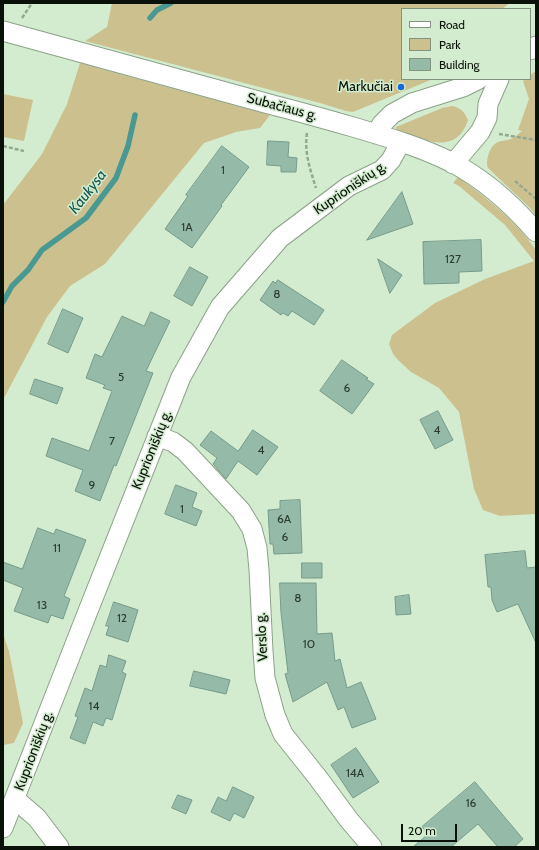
<!DOCTYPE html>
<html>
<head>
<meta charset="utf-8">
<style>
  body { margin:0 }
  #map { position:relative; width:539px; height:850px; overflow:hidden; background:#d3eccf; font-family:Cabin,sans-serif }
  canvas { display:block }
  .frame { position:absolute; inset:0; border:4px solid #091108; pointer-events:none }
  .legend { position:absolute; left:401px; top:8px; width:130px; height:72px; box-sizing:border-box; background:#d3eccf; border:1px solid #82947f; margin:0; padding:5px 7px; list-style:none; font-size:12px; color:#091108 }
  .legend li { display:flex; align-items:center; gap:8px; height:20px }
  .legend b { width:20px; border:1px solid #82947f }
  .scale { position:absolute; left:401px; top:824px; width:56px; height:18px; box-sizing:border-box; border:2px solid #091108; border-top:0; padding-left:5px; font-size:12px; line-height:14px; white-space:nowrap; color:#091108; -webkit-text-stroke:3px #d3eccf; paint-order:stroke }
</style>
</head>
<body>
<div id="map">
<canvas width="539" height="850"></canvas>
<div class="frame"></div>
<ul class="legend">
<li><b style="height:5px;background:#fff"></b>Road</li>
<li><b style="height:11px;background:#cdc08f"></b>Park</li>
<li><b style="height:11px;background:#95baa8"></b>Building</li>
</ul>
<div class="scale">20 m</div>
</div>
<script>
const c = document.querySelector('canvas').getContext('2d');
c.lineJoin = 'round';
function fillPath(path, color) {
  c.fillStyle = color;
  c.fill(path, 'evenodd');
}
function trace(path, color, width, dash) {
  c.strokeStyle = color;
  c.lineWidth = width;
  c.lineCap = dash ? 'butt' : 'round';
  c.setLineDash(dash || []);
  c.stroke(path);
}
function write(font, color, halo, rows, align = 'center') {
  c.font = font + ' Cabin,sans-serif';
  c.lineWidth = 3;
  c.setLineDash([]);
  c.textBaseline = 'middle';
  c.strokeStyle = halo;
  c.fillStyle = color;
  for (const [text, x, y, turn = 0] of rows) {
    c.save();
    c.translate(x, y);
    c.rotate((+turn || 0) * Math.PI / 180);
    c.textAlign = isNaN(turn) ? turn : align;
    if (halo) c.strokeText(text, 0, 0);
    c.fillText(text, 0, 0);
    c.restore();
  }
}
fillPath(new Path2D(`
  M 112,3 L 510,3 L 502,9 L 402,9 L 402,79 L 433,79 L 353,112 L 346,111 L 320,103 L 85,41 L 107,27 Z
  M 80,63 L 270,115 L 260,128 L 236,132 L 204,143 L 105,264 L 70,286 L 47,317 L 3,400 L 3,205 L 42,154 L 67,104 Z
  M 536,71 L 536,216 L 531,209 L 488,168 C 485,160 490,145 498,142 C 502,140 507,141 511,139 C 515,137 518,134 522,131 L 518,130 L 529,99 L 523,81 L 526,79 L 530,79 L 530,75 Z
  M 3,94 L 33,100 L 24,141 L 3,137 Z
  M 452,106 C 461,108 464,111 468,120 C 456,157 423,139 397,131 L 396,129 L 396,127 L 442,108 Z
  M 458,177 C 487,198 516,221 536,250 L 536,514 L 500,516 L 483,510 L 474,489 L 459,412 L 439,388 L 411,372 L 398,360 L 393,354 L 389,344 L 392,335 L 435,303 L 485,279 L 534,261 L 505,225 L 459,186 L 453,183 Z
  M 3,634 L 9,651 L 23,723 L 14,743 L 3,745 Z`), '#cdc08f');
trace(new Path2D(`
  M 150,18 L 157,10 L 171,3
  M 3,302 L 12,286 L 28,270 L 42,250 L 86,218 L 116,178 L 128,146 L 135,115`), '#499891', 5.5);
const building = new Path2D(`
  M 268,141 L 289,142 L 288,157 L 297,158 L 296,172 L 281,172 L 281,166 L 267,165 Z
  M 222,146 L 249,167 L 221,205 L 222,206 L 192,248 L 165,229 L 188,196 L 186,195 Z
  M 402,192 L 413,224 L 367,240 Z
  M 481,240 L 482,271 L 459,272 L 459,283 L 424,284 L 423,242 Z
  M 378,259 L 402,275 L 390,293 Z
  M 190,267 L 208,277 L 192,306 L 174,296 Z
  M 278,280 L 324,310 L 314,325 L 292,311 L 288,316 L 283,313 L 281,315 L 260,300 L 273,281 L 275,283 Z
  M 63,309 L 83,318 L 68,353 L 48,344 Z
  M 151,312 L 170,321 L 146,371 L 153,373 L 116,466 L 114,465 L 100,501 L 75,491 L 83,470 L 46,456 L 52,438 L 89,451 L 112,391 L 103,388 L 105,385 L 86,378 L 95,354 L 102,357 L 122,316 L 144,326 Z
  M 342,360 L 368,378 L 366,379 L 374,384 L 352,414 L 320,391 Z
  M 35,379 L 63,388 L 57,404 L 30,394 Z
  M 438,411 L 453,440 L 435,449 L 420,420 Z
  M 253,430 L 278,447 L 257,475 L 238,461 L 226,479 L 213,464 L 217,458 L 200,445 L 211,431 L 238,451 Z
  M 176,485 L 197,493 L 192,507 L 202,511 L 196,526 L 165,514 Z
  M 300,500 L 302,553 L 274,554 L 273,544 L 270,544 L 268,510 L 280,509 L 280,501 Z
  M 38,528 L 54,534 L 56,529 L 86,540 L 64,596 L 70,599 L 63,619 L 51,615 L 48,623 L 14,611 L 23,588 L 3,580 L 3,562 L 22,569 Z
  M 525,551 L 527,568 L 536,567 L 536,643 L 518,604 L 497,612 L 492,600 L 491,587 L 488,587 L 485,555 Z
  M 302,563 L 322,563 L 322,578 L 302,578 Z
  M 280,583 L 316,583 L 317,634 L 332,633 L 335,661 L 340,659 L 347,688 L 361,682 L 376,719 L 352,728 L 344,707 L 338,710 L 327,682 L 293,702 L 285,674 L 288,673 L 281,613 Z
  M 409,595 L 411,614 L 396,615 L 395,597 Z
  M 114,602 L 138,610 L 128,642 L 106,635 L 109,626 L 106,626 Z
  M 109,655 L 126,661 L 122,672 L 126,674 L 112,720 L 106,718 L 103,726 L 93,722 L 85,744 L 70,738 L 78,717 L 75,716 L 85,688 L 92,691 L 100,665 L 106,667 Z
  M 194,671 L 230,680 L 226,694 L 190,686 Z
  M 356,748 L 379,782 L 353,798 L 331,765 Z
  M 475,782 L 523,839 L 514,847 L 498,847 L 478,824 L 451,847 L 413,847 L 428,834 L 422,827 Z
  M 233,787 L 254,797 L 244,818 L 234,813 L 230,821 L 211,812 L 218,797 L 226,801 Z
  M 178,795 L 192,800 L 186,814 L 172,808 Z`);
fillPath(building, '#95baa8');
trace(building, '#769b8a', 1);
const minor = new Path2D(`
  M 3,31 C 91,56 180,80 269,104 C 297,111 325,119 353,127 C 387,137 421,147 453,163 C 485,180 512,204 536,232
  M 530,50 L 536,46
  M 376,134 L 382,124 L 392,114 L 412,103 L 463,87 L 479,79
  M 453,164 L 480,132 L 487,118 L 488,104 L 499,79
  M 157,436 L 173,442 L 185,451 L 241,511 L 252,529 L 257,548 L 259,570 L 263,651 L 265,678 L 275,715 L 283,734 L 318,778 L 349,820 L 372,847
  M 15,799 L 37,818 L 59,847
  M 3,828 L 88,611 L 181,377 L 220,307 L 280,238 L 349,186 L 382,170 L 391,160 L 401,142`);
trace(minor, '#8ba287', 21);
trace(new Path2D(`
  M 22,18 L 32,3
  M 307,133 C 304,152 310,169 316,188
  M 499,134 L 536,140
  M 3,146 L 24,151
  M 515,181 L 536,199`), '#94a891', 2.5, [4, 2]);
trace(minor, '#fff', 19);
for (const [x, y, r, color] of [
  [401,87,4,"#1969d4"]
]) {
  const dot = new Path2D();
  dot.arc(x, y, r, 0, 2 * Math.PI);
  c.fillStyle = color;
  c.fill(dot);
  trace(dot, '#d3eccf', 1.5);
}
write('12px', '#2c3b30', null, [
  ["1",223,170],
  ["1A",187,227],
  ["127",453,259],
  ["8",277,294],
  ["5",121,377],
  ["6",347,388],
  ["4",437,430],
  ["7",112,441],
  ["4",261,450],
  ["9",92,485],
  ["1",182,509],
  ["6A",284,519],
  ["6",285,537],
  ["11",57,548],
  ["8",298,598],
  ["13",42,605],
  ["12",122,618],
  ["10",309,644],
  ["14",94,706],
  ["14A",355,773],
  ["16",471,803]
]);
write('14px', '#091108', '#d3eccf', [
  ["Markučiai",393,87]
], 'right');
write('14px', '#091108', '#d3eccf', [
  ["Subačiaus g.",282,107,15],
  ["Kuprioniškių g.",350,188,-34],
  ["Kuprioniškių g.",152,450,-68],
  ["Verslo g.",262,637,-93],
  ["Kuprioniškių g.",34,751,-69]
]);
write('italic 15px', '#135752', '#d3eccf', [
  ["Kaukysa",88,192,-52]
]);
</script>
</body>
</html>
